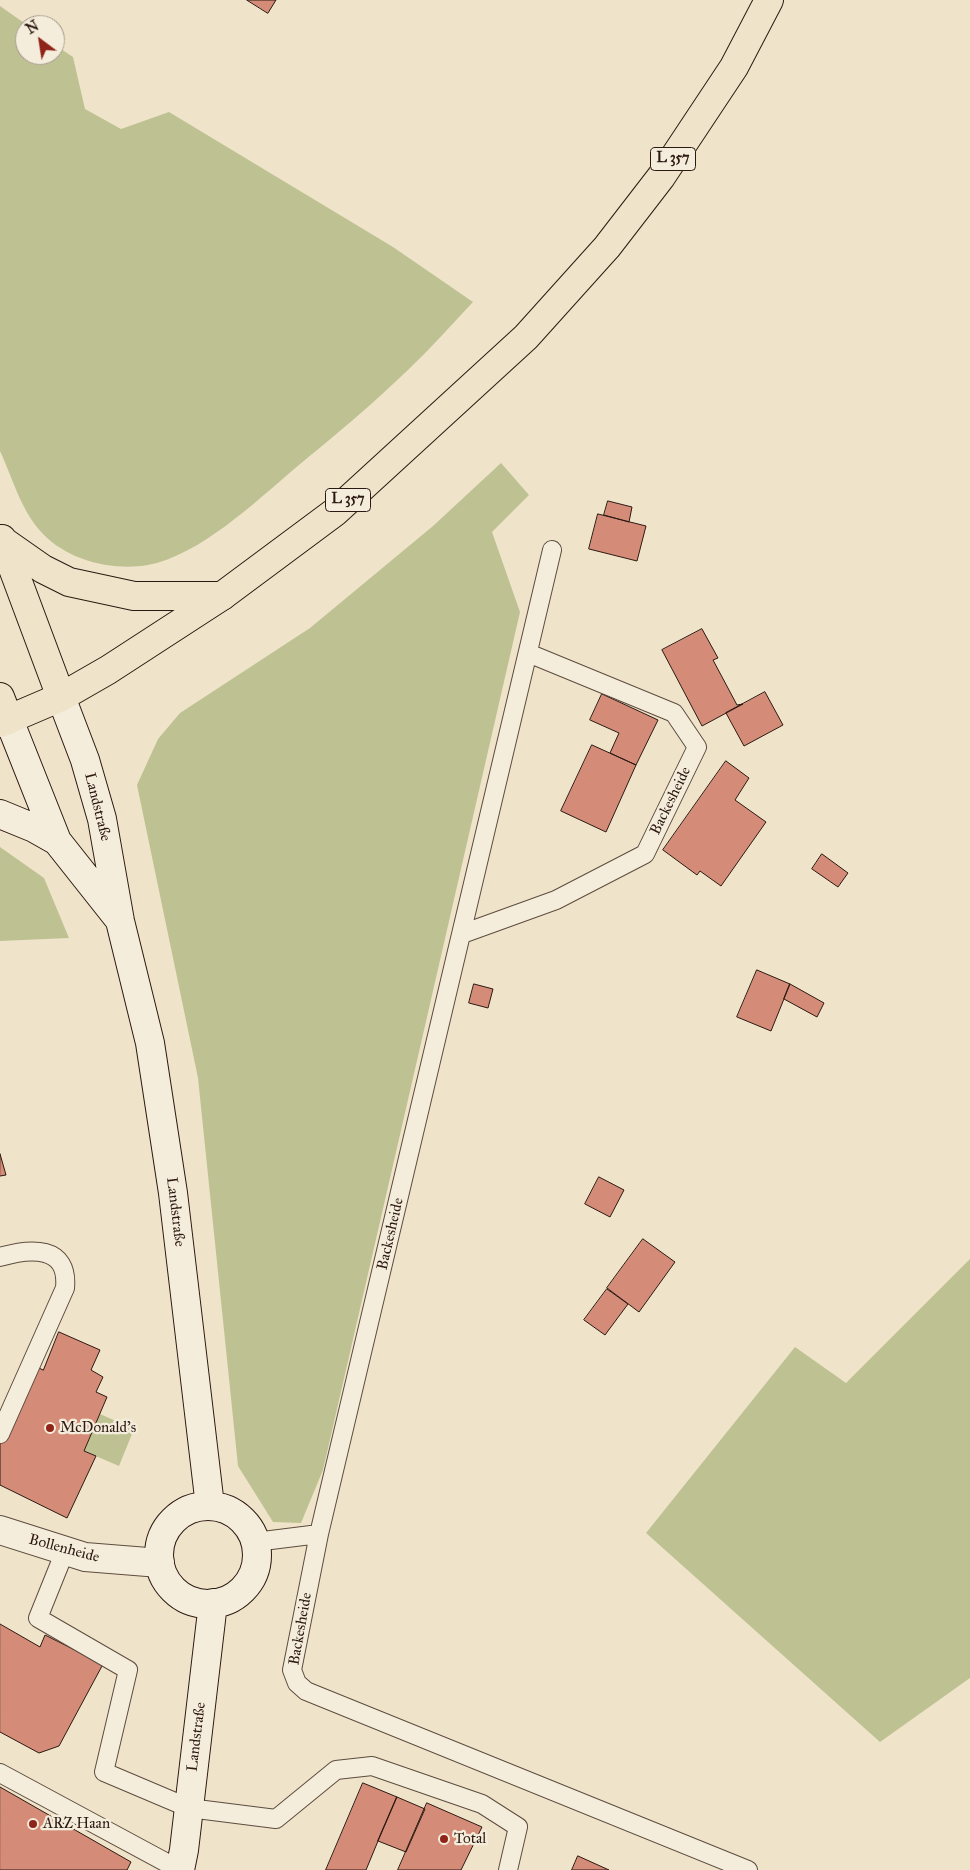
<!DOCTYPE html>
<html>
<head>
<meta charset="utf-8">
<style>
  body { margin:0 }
  #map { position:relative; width:970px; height:1870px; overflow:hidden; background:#efe4c9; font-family:"IM FELL Great Primer",serif }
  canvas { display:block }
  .north { position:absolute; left:15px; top:15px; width:50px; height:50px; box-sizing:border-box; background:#f5eddc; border:1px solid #a5988b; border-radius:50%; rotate:329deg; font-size:14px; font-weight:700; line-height:20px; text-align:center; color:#2c1911 }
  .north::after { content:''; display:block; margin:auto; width:18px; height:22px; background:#8f2418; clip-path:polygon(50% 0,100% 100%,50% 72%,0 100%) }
</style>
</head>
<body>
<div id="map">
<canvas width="970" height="1870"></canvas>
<div class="north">N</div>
</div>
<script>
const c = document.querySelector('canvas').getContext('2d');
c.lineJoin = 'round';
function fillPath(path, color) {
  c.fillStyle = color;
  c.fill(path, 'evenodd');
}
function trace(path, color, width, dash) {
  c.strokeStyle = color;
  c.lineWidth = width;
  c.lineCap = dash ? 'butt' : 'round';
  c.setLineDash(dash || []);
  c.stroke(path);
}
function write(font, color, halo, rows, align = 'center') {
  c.font = font + ' "IM FELL Great Primer",serif';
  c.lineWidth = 4.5;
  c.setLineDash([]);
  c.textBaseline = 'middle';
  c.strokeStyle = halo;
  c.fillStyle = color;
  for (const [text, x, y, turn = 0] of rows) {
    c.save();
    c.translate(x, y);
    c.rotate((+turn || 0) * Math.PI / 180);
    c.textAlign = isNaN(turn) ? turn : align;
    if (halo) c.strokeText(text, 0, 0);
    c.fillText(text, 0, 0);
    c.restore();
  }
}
fillPath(new Path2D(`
  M 0,6 L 27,25 L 25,55 L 55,55 L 55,45 L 73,57 L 85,109 L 121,129 L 169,112 L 393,247 L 473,302 C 452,324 432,347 410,368 C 373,404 333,437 293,470 C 254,503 200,555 148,565 C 113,571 69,561 43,534 C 21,511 13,479 0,451 Z
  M 501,463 L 529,495 L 492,532 L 520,612 L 323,1470 L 301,1523 L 273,1522 L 238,1466 L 198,1078 L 137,785 L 158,739 L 180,713 L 310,628 L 433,526 Z
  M 0,847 L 44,878 L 69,938 L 0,941 Z
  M 970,1259 L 970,1678 L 880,1742 L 646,1533 L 795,1347 L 846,1383 Z
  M 100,1414 L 134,1429 L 119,1466 L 84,1451 Z`), '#bec293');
const building = new Path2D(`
  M 247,0 L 276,0 L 268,13 Z
  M 608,501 L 632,507 L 629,522 L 604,515 Z
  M 598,514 L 646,526 L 637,561 L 589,549 Z
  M 702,629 L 718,658 L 713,660 L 737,705 L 743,704 L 702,726 L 662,650 Z
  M 765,692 L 783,725 L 744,746 L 726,713 Z
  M 602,694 L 658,720 L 636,765 L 610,753 L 619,733 L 590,720 Z
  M 592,745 L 636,765 L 606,832 L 561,811 Z
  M 726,761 L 749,778 L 735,800 L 766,822 L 721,886 L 700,871 L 697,875 L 663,850 Z
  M 822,854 L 848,873 L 838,887 L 812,869 Z
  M 757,970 L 790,984 L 771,1031 L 737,1017 Z
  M 474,984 L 493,989 L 488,1008 L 469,1003 Z
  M 790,984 L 824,1003 L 817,1017 L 784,999 Z
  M 0,1154 L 6,1175 L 0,1176 Z
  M 599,1177 L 624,1190 L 610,1217 L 585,1204 Z
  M 643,1239 L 675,1262 L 639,1312 L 607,1288 Z
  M 607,1289 L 628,1304 L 605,1335 L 584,1320 Z
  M 59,1332 L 100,1350 L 91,1370 L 103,1377 L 96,1392 L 107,1397 L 84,1451 L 96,1456 L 67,1518 L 0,1485 L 0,1442 L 35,1366 L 43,1370 Z
  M 0,1624 L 40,1647 L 45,1635 L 97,1661 L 102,1666 L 59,1746 L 39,1753 L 0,1732 Z
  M 363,1783 L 397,1797 L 378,1841 L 366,1870 L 326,1870 Z
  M 0,1787 L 131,1862 L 127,1870 L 0,1870 Z
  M 397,1797 L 425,1809 L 406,1852 L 378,1841 Z
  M 427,1803 L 482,1827 L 461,1870 L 398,1870 Z
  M 578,1856 L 609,1870 L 572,1870 Z`);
fillPath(building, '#d48c79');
trace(building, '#2c1911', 1);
const lane = new Path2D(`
  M 552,550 L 319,1534 L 292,1670 L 297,1683 L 306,1691 L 748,1870
  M 462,934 L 556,900 L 645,854 L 697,747 L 674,713 L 528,653
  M 0,1257 C 30,1248 69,1245 65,1288 L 0,1434
  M 255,1542 L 319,1534
  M 65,1551 L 38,1618 L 128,1670 L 104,1772 L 189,1808 L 276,1819 L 336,1770 L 372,1766 L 482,1804 L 518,1827 L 508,1870
  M 0,1773 L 180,1870`);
const street = new Path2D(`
  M 0,1530 L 85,1557 L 160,1563`);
const secondary = new Path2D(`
  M 61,697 L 85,760 L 102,819 L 120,921 L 150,1043 L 173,1193 L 210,1506
  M 9,720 L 57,841 L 118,918
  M 0,814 L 34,828 L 57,841
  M159 1555a49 49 0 1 1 98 0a49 49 0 1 1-98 0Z
  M 180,1870 L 184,1850 L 213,1603`);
const primary = new Path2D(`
  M 0,723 L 61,697 L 108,670 L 222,596 L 335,512 L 526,337 L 607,247 L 661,177 L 734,67 L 769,0`);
const highway = new Path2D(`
  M 2,539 L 61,697
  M 3,541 L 43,569 L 69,582 L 134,596 L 222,596
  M 0,697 L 9,720`);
trace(lane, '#5d4c3f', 20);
trace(street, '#5d4c3f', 30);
trace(secondary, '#2c1911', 30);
trace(primary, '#2c1911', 30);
trace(highway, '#2c1911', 30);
trace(lane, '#f5eddc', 18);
trace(street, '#f5eddc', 28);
trace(secondary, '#f5eddc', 28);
trace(primary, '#efe4c9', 28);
trace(highway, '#efe4c9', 28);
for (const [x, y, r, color] of [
  [50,1428,5,"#8f2418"],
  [33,1824,5,"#8f2418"],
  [444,1839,5,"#8f2418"]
]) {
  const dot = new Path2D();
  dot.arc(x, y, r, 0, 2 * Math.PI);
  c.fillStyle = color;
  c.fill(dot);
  trace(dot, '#f5eddc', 2);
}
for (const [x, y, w] of [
  [673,159,45],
  [348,500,45]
]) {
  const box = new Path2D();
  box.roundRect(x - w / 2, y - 11.5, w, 23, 4);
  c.fillStyle = '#f5eddc';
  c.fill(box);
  trace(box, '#2c1911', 1);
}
write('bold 14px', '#2c1911', null, [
  ["L 357",673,159],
  ["L 357",348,500]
]);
write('15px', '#2c1911', '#f5eddc', [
  ["Backesheide",671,801,-64],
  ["Landstraße",97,807,76],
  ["Landstraße",175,1212,83],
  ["Backesheide",391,1234,-77],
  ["Bollenheide",64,1549,15],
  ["Backesheide",301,1629,-80],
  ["Landstraße",197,1737,-83]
]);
write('15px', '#2c1911', '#f5eddc', [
  ["McDonald's",60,1428],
  ["ARZ Haan",43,1824],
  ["Total",454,1839]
], 'left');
</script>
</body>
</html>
